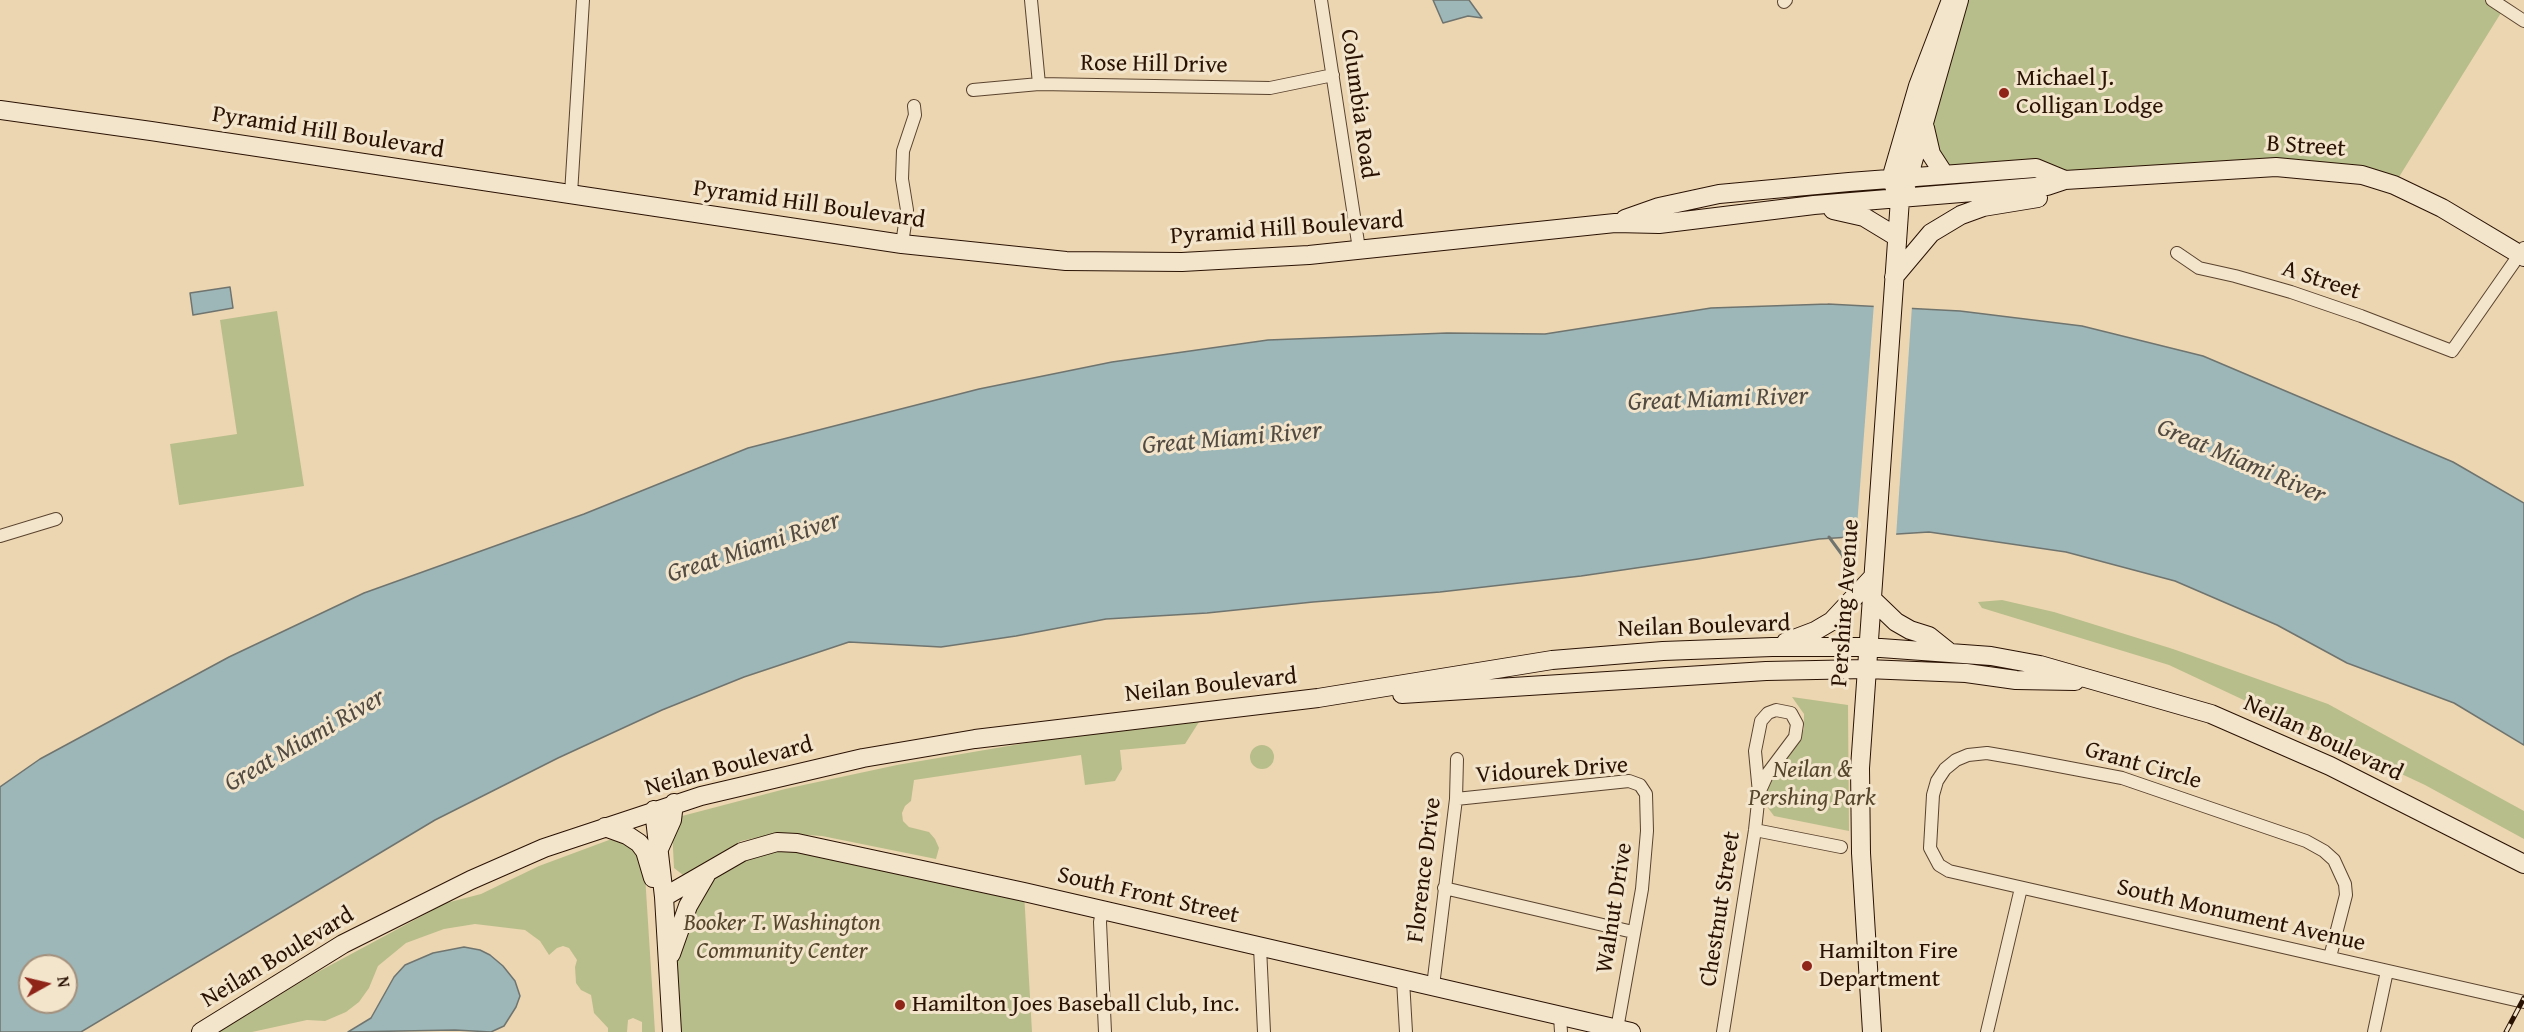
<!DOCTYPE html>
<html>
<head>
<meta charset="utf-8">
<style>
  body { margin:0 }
  #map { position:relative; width:2524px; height:1032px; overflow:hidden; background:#ecd6b1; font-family:"Gentium Book Plus",serif }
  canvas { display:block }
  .north { position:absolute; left:18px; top:954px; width:60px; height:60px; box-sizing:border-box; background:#f3e4cc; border:2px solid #a3907c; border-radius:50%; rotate:82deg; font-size:16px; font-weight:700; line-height:24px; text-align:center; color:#2a1203 }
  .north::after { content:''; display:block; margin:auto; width:21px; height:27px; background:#8f2418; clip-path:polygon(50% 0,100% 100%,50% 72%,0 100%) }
</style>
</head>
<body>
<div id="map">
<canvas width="2524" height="1032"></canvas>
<div class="north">N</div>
</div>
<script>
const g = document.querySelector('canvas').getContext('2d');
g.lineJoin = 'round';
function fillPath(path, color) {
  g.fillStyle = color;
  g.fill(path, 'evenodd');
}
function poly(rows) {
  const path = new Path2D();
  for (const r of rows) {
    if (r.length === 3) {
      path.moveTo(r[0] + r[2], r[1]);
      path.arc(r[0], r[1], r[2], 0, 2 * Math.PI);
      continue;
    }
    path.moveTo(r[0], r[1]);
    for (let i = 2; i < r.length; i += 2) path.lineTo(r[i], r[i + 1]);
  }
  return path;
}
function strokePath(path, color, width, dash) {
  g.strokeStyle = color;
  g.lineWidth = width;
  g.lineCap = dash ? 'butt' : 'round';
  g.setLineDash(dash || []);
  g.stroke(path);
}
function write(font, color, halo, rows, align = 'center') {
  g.font = font + ' "Gentium Book Plus",serif';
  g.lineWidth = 6;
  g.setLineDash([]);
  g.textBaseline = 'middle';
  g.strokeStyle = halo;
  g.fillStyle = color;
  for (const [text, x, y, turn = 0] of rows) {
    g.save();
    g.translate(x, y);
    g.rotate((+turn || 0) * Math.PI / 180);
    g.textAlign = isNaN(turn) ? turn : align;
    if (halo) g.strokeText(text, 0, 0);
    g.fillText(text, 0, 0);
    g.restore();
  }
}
fillPath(poly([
  [1959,0,2492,0,2504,8,2394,185,2362,175,2050,172,1944,174,1927,141],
  [277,311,304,486,179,505,170,444,237,434,220,320],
  [2002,600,2054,612,2173,649,2328,704,2524,811,2524,839,2425,785,2169,665,1982,608,1978,602],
  [1792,697,1848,705,1849,831,1774,816,1768,808,1766,797,1770,778,1804,729,1804,714],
  [1199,722,1185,744,1120,750,1122,769,1115,781,1085,785,1081,755,914,780,911,801,905,806,902,813,903,821,909,827,929,832,935,839,939,848,936,859,822,836,779,833,741,841,689,875,683,875,674,868,672,829,682,816,785,789,897,765,1055,738],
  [1262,757,12],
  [621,838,644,859,655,1032,642,1032,642,1022,633,1018,628,1020,627,1032,608,1032,608,1028,594,1013,591,995,581,990,576,983,575,967,577,960,569,948,563,946,557,948,549,955,540,941,525,930,475,924,444,929,406,943,378,966,369,988,359,1002,346,1012,325,1021,307,1020,252,1032,219,1032,314,974,446,903,481,894,539,866,609,840],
  [777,842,1024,892,1032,1032,672,1032,677,935,706,875]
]), '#b8be8b');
const water = poly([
  [1433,0,1469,0,1482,18,1468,16,1443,23,1433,0],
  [230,287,233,308,193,315,190,293,230,287],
  [1828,304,1960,311,2082,326,2203,356,2453,462,2524,503,2524,745,2454,703,2347,663,2277,625,2175,581,2066,552,1929,532,1819,539,1698,559,1581,576,1440,592,1313,602,1207,613,1106,619,1016,636,941,647,849,642,744,677,662,710,558,758,435,820,81,1032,0,1032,0,787,40,759,229,657,364,593,584,514,748,448,979,389,1112,362,1268,340,1447,333,1545,334,1711,308,1828,304],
  [30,966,66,966,66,1002,30,1002,30,966],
  [464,947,480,950,490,955,503,966,515,981,520,996,516,1007,504,1026,491,1032,455,1030,348,1032,371,1018,394,977,405,965,433,953,464,947]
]);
fillPath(water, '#9db6b7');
strokePath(water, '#6f746f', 1.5);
fillPath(poly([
  [1874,303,1912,306,1896,537,1856,539]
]), '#ecd6b1');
strokePath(poly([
  [1829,537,1843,556,1844,579]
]), '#6f746f', 3);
const street = poly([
  [1031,0,1039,84],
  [1321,0,1359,249],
  [2492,0,2524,21],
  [1784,2,1786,0],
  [973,90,1039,84,1270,88,1333,75],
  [571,194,583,0],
  [902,244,907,210,902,179,903,151,915,115,914,106],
  [2177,253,2199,268,2235,276,2291,292,2361,316,2452,351,2524,248],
  [0,536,56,519],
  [1456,799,1629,781,1640,785,1646,794,1647,831,1642,889,1617,1029],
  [1755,830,1841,847],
  [1444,888,1633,932],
  [1102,911,1100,922,1105,1032],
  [1260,947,1264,1032],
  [2330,957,2346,895,2345,884,2334,860,2324,851,2306,841,2122,778,2022,759,1987,753,1968,755,1956,760,1945,769,1937,781,1933,795,1930,848,1939,865,1949,871,2524,1002],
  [1403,980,1406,1032],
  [1433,986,1456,799,1457,759],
  [1560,1016,1561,1032],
  [1723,1032,1755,830,1759,793,1755,751,1761,721,1768,713,1776,710,1791,713,1797,724,1795,737,1768,773,1759,793],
  [1987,1032,2021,888],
  [2374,1032,2387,971]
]);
const secondary = poly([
  [0,110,151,131,902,244,1066,261,1182,262,1309,255,1615,223,1659,224,1814,205,2047,186,2065,180,2276,167,2362,175,2394,185,2442,208,2524,257],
  [1925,128,1931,154,1944,174],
  [1891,179,1918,86,1951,0],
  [1906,186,1959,0],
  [1833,210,1864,217,1897,237],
  [1625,219,1659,207,1719,194,1849,182,2036,168,2065,180],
  [1894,277,1931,233,1961,215,1983,207,2038,198],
  [1871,598,1896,622,1910,630,1929,636,1949,652],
  [1786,642,1815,631,1832,621,1872,578],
  [1402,694,1766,671,1866,669,1966,673,2016,680,2075,681],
  [654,810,664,897,672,1032],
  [605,827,627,835,639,843,645,851,653,878],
  [659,849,672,820,674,803],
  [664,897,742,852,777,842,797,843,1024,892,1631,1032],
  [671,954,688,906,706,875],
  [201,1032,343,944,471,880,544,848,701,796,863,758,975,739,1318,698,1552,660,1663,651,1772,647,1867,647,1991,656,2040,665,2211,714,2330,766,2524,864],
  [1872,1032,1861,853,1860,768,1900,199,1891,179]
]);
strokePath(street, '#5a432e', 14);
strokePath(secondary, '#2a1203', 20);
strokePath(street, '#f3e4cc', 12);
strokePath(secondary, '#f3e4cc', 18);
const rail = poly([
  [2506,1032,2524,998]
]);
strokePath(rail, '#2a1203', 5);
strokePath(rail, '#f3e4cc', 3, [9]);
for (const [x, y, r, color] of [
  [2004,93,6,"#8f2418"],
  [1807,966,6,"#8f2418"],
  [900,1005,6,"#8f2418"]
]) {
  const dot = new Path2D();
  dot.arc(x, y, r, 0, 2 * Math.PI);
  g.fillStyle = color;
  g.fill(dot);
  strokePath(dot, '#f3e4cc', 2);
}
write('24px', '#2a1203', '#f3e4cc', [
  ["Rose Hill Drive",1154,65,1],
  ["Columbia Road",1358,104,82],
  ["Pyramid Hill Boulevard",328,133,9],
  ["B Street",2306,147,4],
  ["Pyramid Hill Boulevard",809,205,8],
  ["Pyramid Hill Boulevard",1287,229,-4],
  ["A Street",2321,281,18],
  ["Pershing Avenue",1846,603,-86],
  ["Neilan Boulevard",1704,627,-2],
  ["Neilan Boulevard",1211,686,-6],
  ["Neilan Boulevard",2323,739,25],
  ["Grant Circle",2143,766,16],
  ["Neilan Boulevard",729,767,-15],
  ["Vidourek Drive",1552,771,-4],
  ["Florence Drive",1425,870,-83],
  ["South Front Street",1148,896,13],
  ["Walnut Drive",1615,908,-81],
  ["Chestnut Street",1721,909,-81],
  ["South Monument Avenue",2241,916,13],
  ["Neilan Boulevard",278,958,-31]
]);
write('24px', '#2a1203', '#f3e4cc', [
  ["Michael J.",2016,79],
  ["Colligan Lodge",2016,107],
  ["Hamilton Fire",1819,952],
  ["Department",1819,980],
  ["Hamilton Joes Baseball Club, Inc.",912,1005]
], 'left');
write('italic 24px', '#55462c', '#f3e4cc', [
  ["Neilan &",1812,771],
  ["Pershing Park",1812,799],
  ["Booker T. Washington",782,924],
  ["Community Center",782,952]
]);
write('italic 26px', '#524b42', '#f3e4cc', [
  ["Great Miami River",1718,400,-2],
  ["Great Miami River",1232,439,-5],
  ["Great Miami River",2241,462,23],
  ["Great Miami River",754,548,-18],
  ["Great Miami River",305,741,-30]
]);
</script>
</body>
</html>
